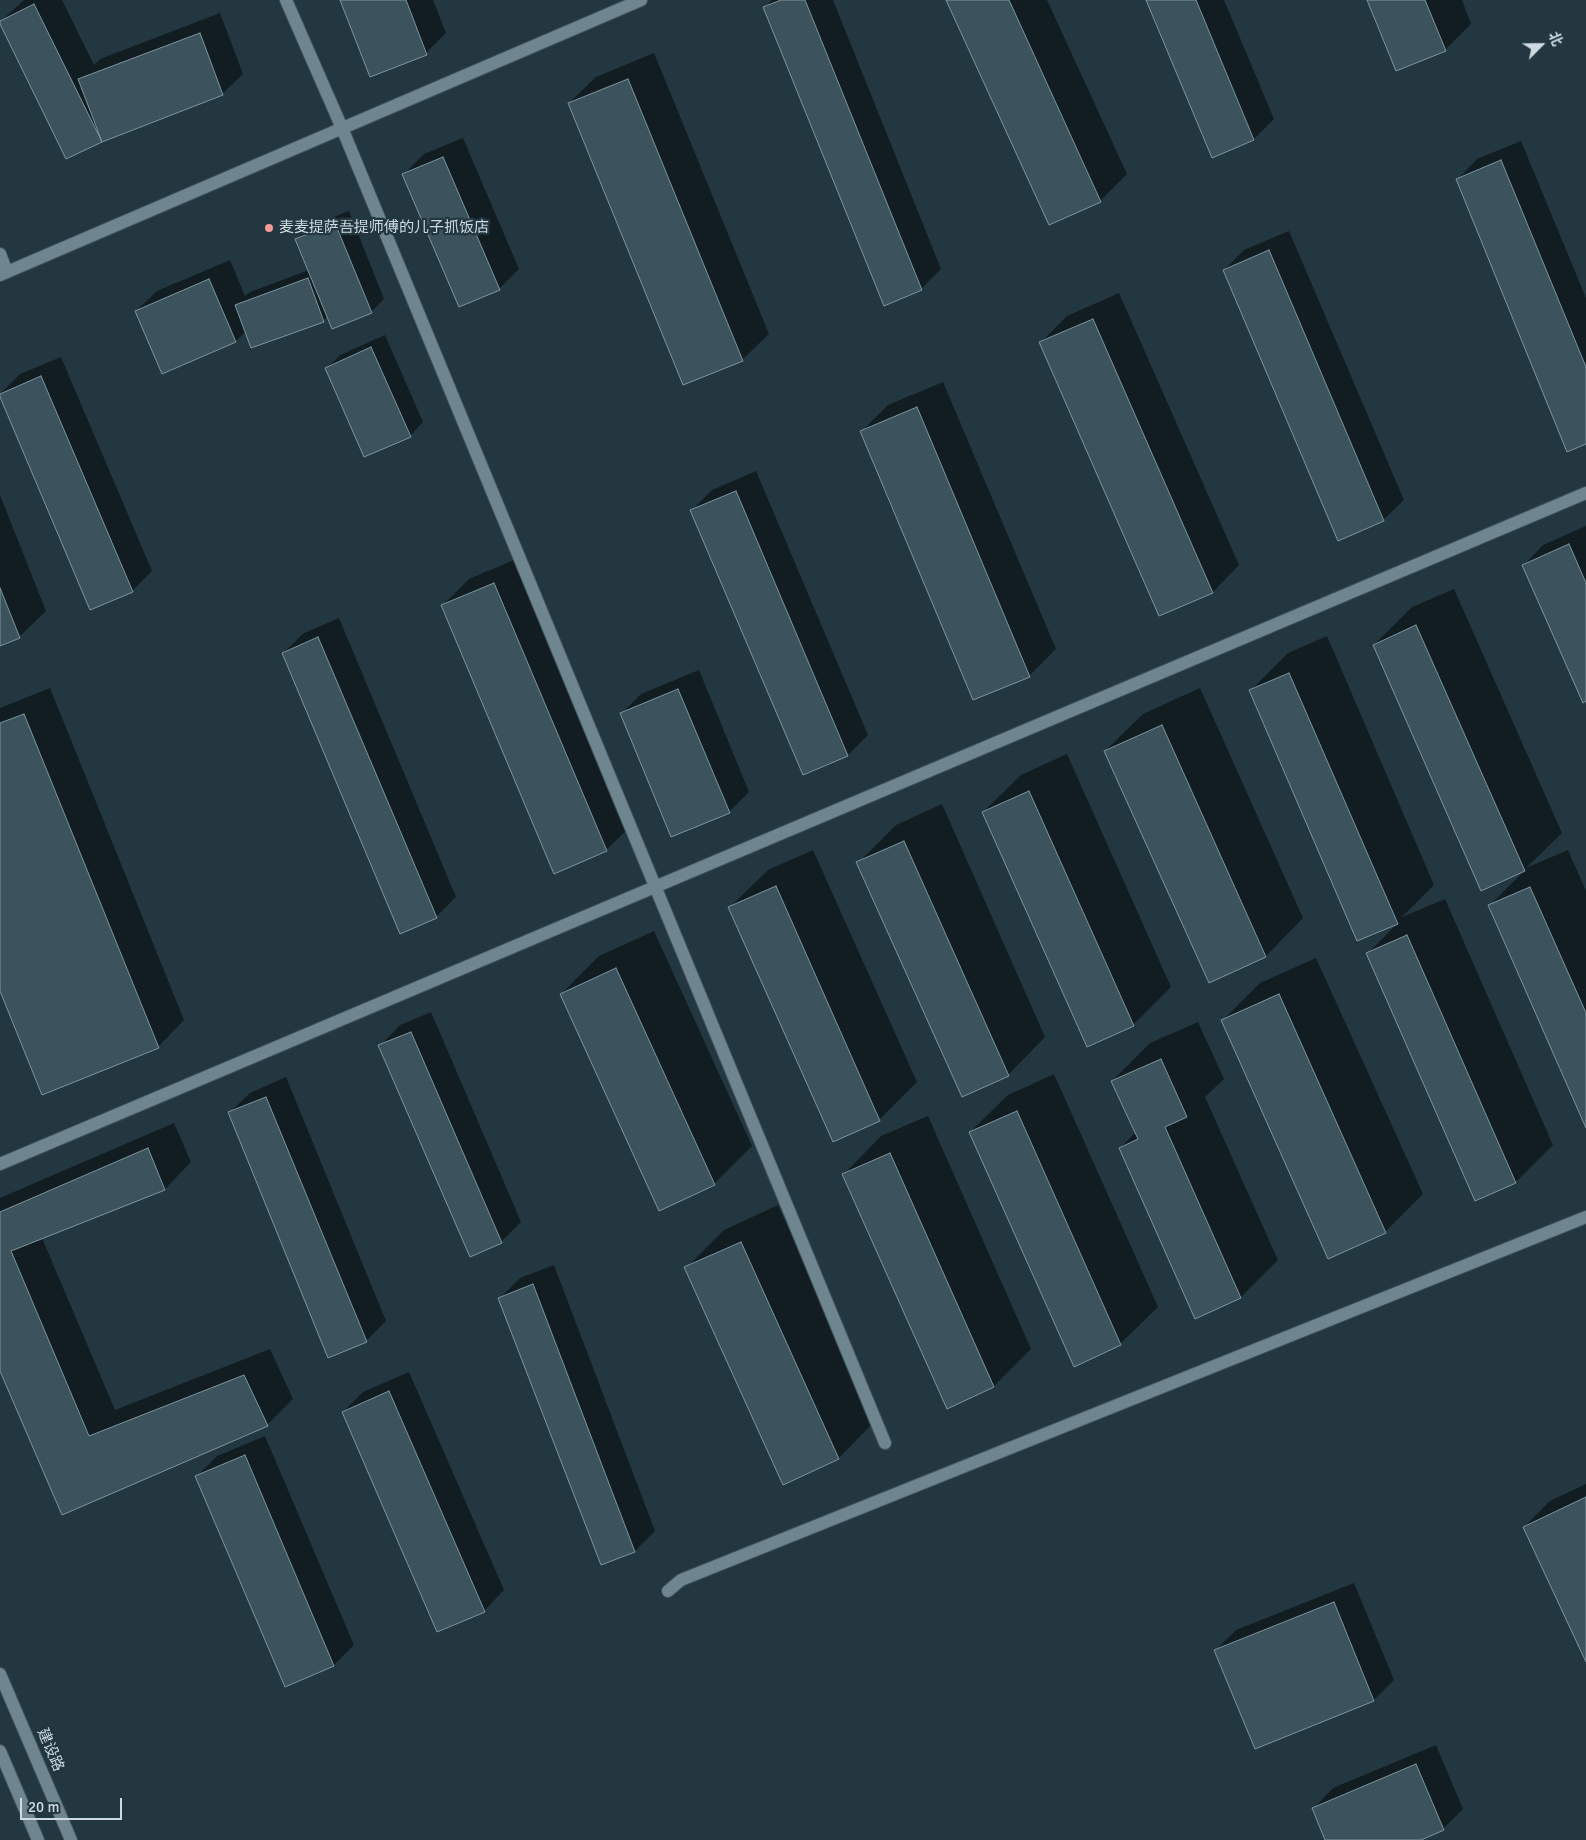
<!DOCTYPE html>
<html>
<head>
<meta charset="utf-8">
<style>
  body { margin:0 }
  #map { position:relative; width:1586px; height:1840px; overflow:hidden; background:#223740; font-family:Signika,"Noto Sans SC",sans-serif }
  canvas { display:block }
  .north { position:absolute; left:1516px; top:20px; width:50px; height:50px; -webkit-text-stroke:4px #223740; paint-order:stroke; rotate:67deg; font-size:14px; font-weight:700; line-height:20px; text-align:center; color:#cedae0 }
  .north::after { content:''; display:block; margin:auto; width:18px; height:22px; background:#cedae0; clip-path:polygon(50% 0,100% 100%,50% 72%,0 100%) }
  .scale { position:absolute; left:20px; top:1798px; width:102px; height:22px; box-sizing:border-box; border:2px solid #cedae0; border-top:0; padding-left:6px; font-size:15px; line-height:18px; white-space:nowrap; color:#cedae0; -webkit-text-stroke:4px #223740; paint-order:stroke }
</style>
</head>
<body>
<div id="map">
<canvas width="1586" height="1840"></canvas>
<div class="north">北</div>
<div class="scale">20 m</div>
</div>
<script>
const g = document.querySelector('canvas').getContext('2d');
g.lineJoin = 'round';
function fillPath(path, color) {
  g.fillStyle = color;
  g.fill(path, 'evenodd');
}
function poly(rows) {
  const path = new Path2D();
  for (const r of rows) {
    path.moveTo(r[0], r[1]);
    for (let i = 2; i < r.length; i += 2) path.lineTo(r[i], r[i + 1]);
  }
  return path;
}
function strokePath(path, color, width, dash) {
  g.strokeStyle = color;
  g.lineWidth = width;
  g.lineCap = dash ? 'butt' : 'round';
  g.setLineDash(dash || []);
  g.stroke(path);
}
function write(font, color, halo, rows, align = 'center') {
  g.font = font + ' Signika,"Noto Sans SC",sans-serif';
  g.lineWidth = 4.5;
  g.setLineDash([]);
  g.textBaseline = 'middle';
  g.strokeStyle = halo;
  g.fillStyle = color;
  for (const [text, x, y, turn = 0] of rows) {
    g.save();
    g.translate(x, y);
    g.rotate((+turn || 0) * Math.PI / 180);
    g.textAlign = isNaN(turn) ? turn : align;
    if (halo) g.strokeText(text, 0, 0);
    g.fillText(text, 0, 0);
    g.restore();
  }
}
fillPath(poly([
  [24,0,62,0,94,65,100,59,220,13,243,74,222,94,102,141,67,158,0,22],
  [342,0,433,0,446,33,426,53],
  [772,0,833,0,941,269,921,289,764,8],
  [948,0,1047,0,1127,174,1100,201],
  [1147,0,1224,0,1274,119,1254,139,1213,156],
  [1369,0,1462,0,1471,24,1445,50],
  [654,53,769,334,742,360,569,103,596,77],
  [463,138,519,269,499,289,404,174,424,154],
  [1521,141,1586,298,1586,443,1457,180,1477,159],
  [349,211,384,299,371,312,328,316,323,321,246,331,236,341,162,372,136,311,157,291,230,260,245,296,250,292,309,270,297,239,310,226],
  [1289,231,1404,500,1383,520,1224,270,1244,250],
  [1119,293,1239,565,1213,592,1160,614,1041,342,1067,316],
  [385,335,423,422,410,436,327,368,340,355],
  [61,357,152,571,132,591,0,394,20,374],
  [943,382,1056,649,1029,676,862,431,888,405],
  [756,471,868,735,848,755,692,510,712,490],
  [0,495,46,611,19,637,0,645],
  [1586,526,1586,700,1523,566,1543,545],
  [521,557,633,824,606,850,442,606,469,579],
  [1454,589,1562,833,1526,868,1568,850,1586,891,1586,1125,1489,906,1525,870,1482,889,1374,645,1412,607],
  [339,618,456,897,436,917,283,653,304,633],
  [1327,636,1434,885,1402,917,1445,899,1553,1145,1516,1182,1367,954,1399,922,1358,940,1251,690,1288,653],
  [699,670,749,792,729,812,621,714,641,694],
  [50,688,184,1020,158,1047,0,987,0,708],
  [1200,688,1303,918,1266,956,1210,981,1105,751,1143,714],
  [1067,754,1171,987,1133,1025,983,812,1021,775],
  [942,804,1045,1037,1008,1075,858,863,896,825],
  [813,850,917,1082,879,1120,730,907,768,870],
  [654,931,752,1146,714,1184,659,1209,561,994,599,956],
  [1316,958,1423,1194,1385,1232,1222,1021,1260,983],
  [431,1012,521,1222,501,1242,380,1046,400,1025],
  [1198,1022,1224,1079,1205,1097,1278,1260,1241,1297,1196,1317,1120,1148,1136,1132,1112,1081,1150,1043],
  [1054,1074,1158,1307,1120,1344,970,1132,1008,1095],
  [286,1077,386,1321,366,1341,229,1113,250,1093],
  [928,1116,1031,1349,994,1386,844,1174,881,1136],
  [174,1123,191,1162,165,1189,42,1238,115,1410,270,1349,293,1399,267,1425,63,1513,0,1367,0,1198],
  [778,1205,876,1420,839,1458,783,1483,686,1268,724,1230],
  [554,1265,655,1531,635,1551,601,1564,500,1298,520,1278],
  [409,1372,504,1590,484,1611,343,1412,363,1392],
  [265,1436,354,1645,334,1665,286,1686,197,1476,217,1456],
  [1586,1484,1586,1659,1524,1527,1550,1501],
  [1354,1583,1394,1680,1374,1700,1255,1748,1216,1650,1236,1630],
  [1436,1745,1463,1809,1443,1829,1418,1840,1326,1840,1313,1809,1333,1788]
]), '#0007');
const building = poly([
  [340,0,406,0,427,55,370,77,340,0],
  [781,0,805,0,922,290,884,306,763,7,781,0],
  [946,0,1009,0,1101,202,1049,225,946,0],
  [1146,0,1196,0,1254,140,1212,158,1146,0],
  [1367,0,1425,0,1446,51,1396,71,1367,0],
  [34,4,102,142,66,159,0,24,0,21,34,4],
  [200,33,223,95,102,142,78,79,200,33],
  [628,79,743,361,683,385,568,103,628,79],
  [443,157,500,290,459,307,402,174,443,157],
  [1501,160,1586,367,1586,444,1567,452,1456,179,1501,160],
  [335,223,372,313,332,329,295,239,335,223],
  [1269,250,1384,521,1338,541,1223,270,1269,250],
  [308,278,324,322,251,348,235,305,308,278],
  [209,279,236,342,162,374,135,311,209,279],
  [1093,319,1213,593,1159,616,1039,342,1093,319],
  [371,347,411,437,364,457,325,368,371,347],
  [41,376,133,592,90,610,0,397,0,394,41,376],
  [917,407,1030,677,973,700,860,431,917,407],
  [736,491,848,756,803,775,690,510,736,491],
  [1569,544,1586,583,1586,701,1583,703,1522,565,1569,544],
  [494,583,607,851,554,874,441,605,494,583],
  [0,588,20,638,0,646,0,588],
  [1416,625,1525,871,1481,891,1373,645,1416,625],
  [318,637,437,918,400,934,282,653,318,637],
  [1289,673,1398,924,1357,941,1249,690,1289,673],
  [678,689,730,813,671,837,620,713,678,689],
  [24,714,159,1048,42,1095,0,991,0,723,24,714],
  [1162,725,1266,957,1209,983,1104,751,1162,725],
  [1029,791,1134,1026,1087,1047,982,812,1029,791],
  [904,841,1009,1076,962,1097,856,862,904,841],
  [776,886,880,1121,833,1142,728,907,776,886],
  [1530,887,1586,1013,1586,1128,1488,905,1530,887],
  [1407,935,1516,1183,1475,1201,1366,953,1407,935],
  [616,968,715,1185,659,1211,560,994,616,968],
  [1279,994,1386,1233,1328,1259,1221,1020,1279,994],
  [411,1032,502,1243,470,1257,378,1045,411,1032],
  [1161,1059,1187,1117,1165,1127,1241,1298,1195,1319,1119,1148,1138,1139,1111,1081,1161,1059],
  [266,1097,367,1342,328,1358,228,1112,266,1097],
  [1017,1111,1121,1345,1074,1367,969,1132,1017,1111],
  [148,1148,165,1190,11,1251,89,1436,244,1375,268,1426,62,1515,0,1371,0,1212,148,1148],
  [890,1153,994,1387,947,1409,842,1174,890,1153],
  [741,1242,839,1459,783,1485,684,1267,741,1242],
  [533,1284,635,1552,601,1565,498,1298,533,1284],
  [389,1391,485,1612,437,1632,342,1412,389,1391],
  [245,1455,334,1666,285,1687,195,1476,245,1455],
  [1586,1497,1586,1662,1523,1527,1586,1497],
  [1334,1602,1374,1701,1255,1749,1214,1650,1334,1602],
  [1416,1764,1444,1830,1421,1840,1325,1840,1312,1808,1416,1764]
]);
fillPath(building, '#3c525c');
strokePath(building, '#7e96a0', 1);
const minor = poly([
  [286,0,342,128,885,1443],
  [0,254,7,272],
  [0,275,641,0],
  [0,1164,1586,493],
  [668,1591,681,1580,1586,1217],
  [0,1674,71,1840],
  [0,1751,38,1840]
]);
strokePath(minor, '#41535b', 14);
strokePath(minor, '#6f8691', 12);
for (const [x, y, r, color] of [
  [269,228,5,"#f59c96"]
]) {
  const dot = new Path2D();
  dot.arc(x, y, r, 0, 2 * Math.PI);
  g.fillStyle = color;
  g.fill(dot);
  strokePath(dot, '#223740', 2);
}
write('15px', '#cedae0', '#223740', [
  ["麦麦提萨吾提师傅的儿子抓饭店",279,228]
], 'left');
write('15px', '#cedae0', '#223740', [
  ["建设路",50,1750,67]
]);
</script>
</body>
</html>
